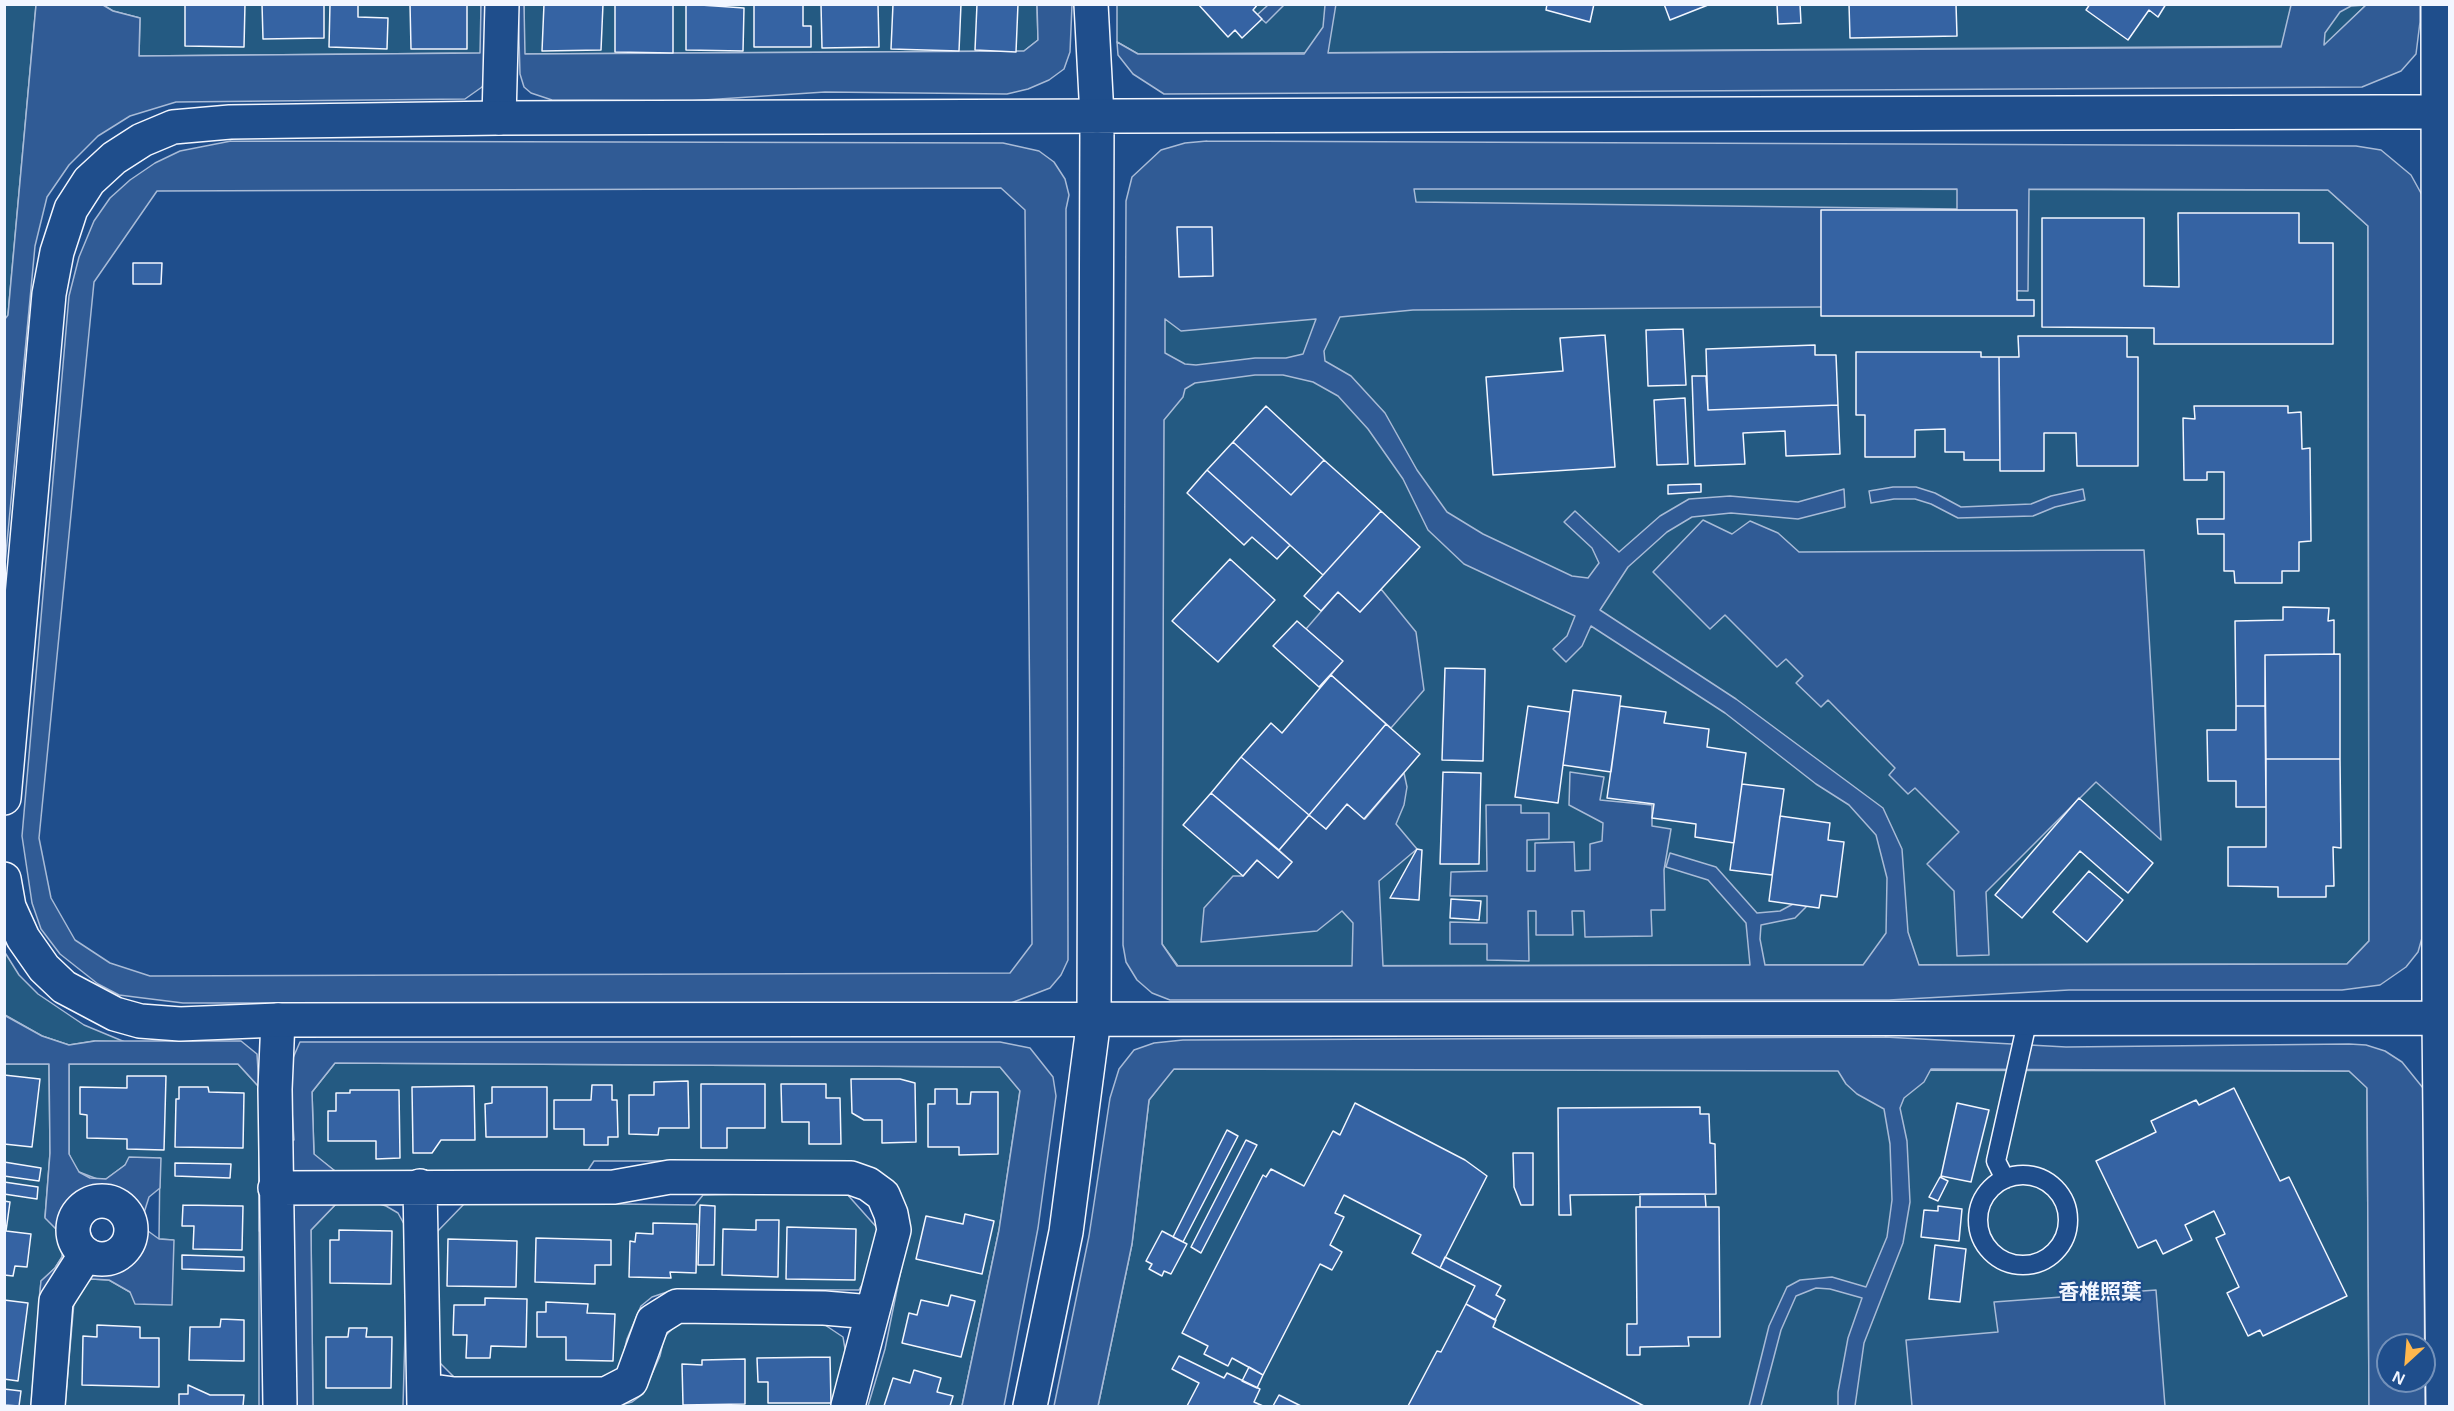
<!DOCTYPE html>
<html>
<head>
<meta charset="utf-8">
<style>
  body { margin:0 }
  #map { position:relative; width:2454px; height:1411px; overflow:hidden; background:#1f4e8c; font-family:Helvetica,sans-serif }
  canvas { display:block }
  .frame { position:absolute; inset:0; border:6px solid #f2f6ff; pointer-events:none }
  .north { position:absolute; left:2376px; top:1333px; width:60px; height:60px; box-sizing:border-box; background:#1f4e8c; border:2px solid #7391ba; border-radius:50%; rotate:206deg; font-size:16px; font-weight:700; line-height:24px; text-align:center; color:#f2f6ff }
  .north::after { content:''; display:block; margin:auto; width:21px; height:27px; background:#ffb74d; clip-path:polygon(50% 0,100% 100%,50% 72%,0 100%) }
</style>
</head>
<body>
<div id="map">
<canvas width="2454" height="1411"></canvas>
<div class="frame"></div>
<div class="north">N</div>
</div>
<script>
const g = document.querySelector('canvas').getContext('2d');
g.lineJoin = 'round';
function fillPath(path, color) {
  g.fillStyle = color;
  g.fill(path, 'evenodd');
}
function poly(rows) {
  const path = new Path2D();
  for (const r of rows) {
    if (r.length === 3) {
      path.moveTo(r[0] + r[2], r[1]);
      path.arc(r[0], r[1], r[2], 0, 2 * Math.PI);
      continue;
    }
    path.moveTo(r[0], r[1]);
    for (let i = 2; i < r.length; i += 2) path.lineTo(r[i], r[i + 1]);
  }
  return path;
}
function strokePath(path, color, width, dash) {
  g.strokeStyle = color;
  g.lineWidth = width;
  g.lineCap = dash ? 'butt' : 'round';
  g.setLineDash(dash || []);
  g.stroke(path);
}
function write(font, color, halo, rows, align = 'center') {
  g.font = font + ' Helvetica,"Noto Sans JP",sans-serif';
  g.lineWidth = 4.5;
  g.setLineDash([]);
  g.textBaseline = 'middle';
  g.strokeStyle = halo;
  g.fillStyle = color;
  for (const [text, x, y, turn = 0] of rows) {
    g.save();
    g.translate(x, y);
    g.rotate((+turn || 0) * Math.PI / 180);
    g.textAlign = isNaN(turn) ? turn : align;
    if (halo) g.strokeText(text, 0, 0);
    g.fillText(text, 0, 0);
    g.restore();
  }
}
const green = poly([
  [5,5,36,5,10,292,8,316,5,319,5,5],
  [103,5,481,5,481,53,139,56,140,18,113,11,103,5],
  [524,5,1037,5,1038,40,1024,51,524,54,524,5],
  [1117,5,2366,5,2324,46,1138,54,1117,42,1117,5],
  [1206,188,2328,190,2368,226,2369,941,2347,964,1178,966,1162,944,1164,226,1206,188],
  [4,951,19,975,38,994,84,1025,125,1042,94,1041,69,1045,42,1036,5,1015,4,951],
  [335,1063,1000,1067,1020,1090,999,1230,962,1406,868,1406,885,1349,909,1230,902,1198,673,1161,594,1161,588,1170,335,1171,314,1155,312,1092,335,1063],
  [5,1064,49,1064,50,1153,45,1217,58,1231,64,1244,62,1257,55,1268,41,1281,31,1406,5,1406,5,1064],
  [69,1064,238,1064,259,1087,259,1406,65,1406,74,1302,83,1285,91,1279,109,1280,130,1292,173,1240,159,1239,160,1158,125,1165,106,1179,100,1180,79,1172,73,1164,69,1154,69,1064],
  [1173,1069,2349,1071,2367,1087,2369,1406,1098,1406,1132,1244,1149,1100,1173,1069],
  [827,1192,846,1193,879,1230,869,1273,859,1290,676,1289,652,1297,641,1306,627,1339,620,1368,606,1378,455,1378,437,1360,434,1235,466,1202,695,1205,703,1195,827,1192],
  [373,1202,386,1206,398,1213,404,1224,406,1299,403,1406,313,1406,311,1230,336,1204,373,1202],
  [679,1322,822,1323,843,1337,847,1361,837,1406,617,1406,632,1402,643,1394,660,1356,664,1337,679,1322]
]);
fillPath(green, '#245a82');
strokePath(green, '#a8bbd7', 1.5);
const parking = poly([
  [1037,4,1072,5,1070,52,1064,69,1049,80,1028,89,1007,94,825,92,689,101,552,100,531,93,524,87,520,74,518,5,524,5,525,54,1024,51,1038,40,1037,4],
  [1336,4,1328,53,2281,47,2291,5,2420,5,2420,22,2416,54,2401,71,2362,87,1164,94,1133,74,1118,55,1117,42,1138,54,1304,54,1323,27,1325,5,1336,4],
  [2365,5,2365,6,2324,45,2325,33,2340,12,2351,6,2365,5],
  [36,5,103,5,113,11,140,18,139,56,480,53,481,5,487,5,488,75,482,87,465,99,176,102,130,116,98,136,69,165,47,197,35,246,5,564,5,319,8,315,10,292,36,5],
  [1268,5,1284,5,1266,23,1257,15,1268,5],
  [231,141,1003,143,1039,151,1054,162,1065,179,1069,195,1066,209,1068,945,1068,960,1061,975,1050,988,1011,1003,183,1003,119,995,98,984,60,954,41,929,32,903,22,836,69,296,79,257,94,221,110,198,130,180,155,163,180,151,231,141],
  [1001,188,1025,210,1032,944,1010,973,150,976,110,963,75,940,51,898,39,838,94,282,157,191,1001,188],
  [1207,141,2356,146,2381,150,2411,175,2422,195,2422,938,2418,952,2406,967,2380,985,2342,990,2069,990,1889,1000,1170,1000,1152,993,1137,980,1126,962,1123,945,1126,201,1132,177,1161,150,1185,143,1207,141],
  [1414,189,1957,189,1957,209,1416,202,1414,189],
  [2029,189,2328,190,2368,226,2369,941,2347,964,1919,965,1908,932,1902,849,1883,808,1736,699,1600,610,1628,567,1667,532,1692,517,1731,513,1798,519,1845,507,1844,489,1798,502,1730,496,1689,499,1660,516,1619,552,1575,511,1564,522,1592,548,1599,563,1588,578,1572,576,1483,534,1447,512,1417,470,1385,413,1351,376,1325,361,1324,351,1340,317,1413,310,1956,306,1956,290,2028,291,2029,189],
  [1165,319,1181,331,1316,319,1303,354,1286,358,1255,358,1196,365,1185,364,1165,353,1165,319],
  [1255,375,1283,375,1313,382,1338,396,1368,429,1403,479,1428,530,1464,564,1575,616,1567,636,1553,649,1566,662,1582,646,1591,626,1725,713,1816,784,1849,805,1876,835,1887,878,1886,933,1863,965,1765,965,1760,939,1761,925,1795,918,1807,906,1795,903,1780,911,1757,913,1716,867,1670,853,1666,867,1708,880,1746,923,1750,965,1383,966,1379,881,1417,849,1396,824,1404,805,1407,787,1404,773,1365,819,1347,804,1326,829,1309,815,1279,850,1292,862,1278,878,1257,860,1243,876,1233,876,1204,908,1201,942,1317,931,1342,911,1353,923,1352,966,1177,966,1162,944,1164,420,1183,397,1185,389,1195,383,1255,375],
  [1893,487,1916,487,1935,493,1961,507,2031,504,2051,496,2083,489,2085,500,2055,507,2033,516,1958,518,1931,504,1915,499,1894,499,1871,503,1869,491,1893,487],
  [1703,520,1732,534,1750,521,1778,533,1799,552,2144,550,2161,840,2096,782,1986,892,1989,955,1957,956,1954,891,1927,864,1959,832,1915,788,1908,794,1889,775,1895,768,1828,700,1821,707,1796,683,1803,676,1786,659,1777,667,1725,615,1710,629,1653,572,1703,520],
  [1381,589,1416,632,1424,690,1391,728,1331,675,1342,661,1306,629,1338,592,1360,612,1381,589],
  [1570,772,1604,777,1600,800,1652,805,1652,826,1671,829,1664,870,1665,910,1651,910,1652,936,1585,937,1584,911,1572,911,1573,935,1536,935,1536,911,1528,911,1529,961,1487,960,1487,944,1450,944,1450,922,1487,923,1487,896,1450,896,1451,872,1487,871,1486,805,1521,805,1521,813,1549,813,1549,839,1527,840,1527,871,1535,871,1535,843,1574,842,1575,871,1590,870,1590,844,1602,841,1603,823,1569,805,1570,772],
  [4,1015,42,1036,69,1045,95,1041,241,1041,257,1054,259,1087,238,1064,69,1064,69,1154,79,1172,90,1178,106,1179,125,1165,129,1157,161,1158,160,1188,149,1197,143,1216,148,1231,159,1239,174,1240,172,1305,135,1304,130,1292,109,1280,91,1279,83,1285,74,1302,39,1300,41,1281,55,1268,62,1257,64,1244,58,1231,45,1218,50,1153,49,1064,5,1064,4,1015],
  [105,1217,112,1221,115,1228,114,1236,108,1241,100,1242,93,1239,90,1231,91,1224,97,1218,105,1217],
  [1885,1037,2066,1047,2349,1044,2366,1045,2385,1051,2402,1062,2423,1088,2425,1406,2369,1406,2367,1088,2349,1071,1931,1069,1924,1082,1904,1098,1900,1108,1907,1141,1910,1202,1903,1243,1864,1343,1855,1406,1838,1406,1838,1392,1848,1338,1862,1298,1830,1289,1816,1288,1796,1296,1781,1330,1761,1406,1749,1406,1769,1326,1787,1287,1800,1280,1832,1277,1866,1287,1887,1237,1892,1200,1890,1144,1884,1109,1857,1094,1846,1084,1838,1071,1174,1069,1149,1100,1132,1244,1098,1406,1054,1406,1089,1236,1110,1098,1119,1069,1134,1050,1154,1043,1183,1040,1885,1037],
  [2388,1345,2424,1345,2424,1381,2388,1381,2388,1345],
  [300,1042,1000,1042,1030,1048,1053,1077,1056,1096,1038,1228,1004,1406,962,1406,999,1230,1020,1091,1000,1067,335,1063,312,1092,314,1154,335,1171,336,1204,311,1230,313,1406,294,1406,295,1311,292,1230,259,1231,259,1140,294,1140,289,1067,300,1042],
  [2156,1290,2165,1406,1912,1406,1906,1340,1998,1332,1994,1302,2156,1290]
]);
fillPath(parking, '#305b95');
strokePath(parking, '#a8bbd7', 1.5);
const building = poly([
  [185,4,245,4,244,47,185,46,185,4],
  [262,4,324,4,324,38,263,39,262,4],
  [330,4,358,4,358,17,388,18,387,49,329,47,330,4],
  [410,4,467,4,467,49,411,49,410,4],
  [544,4,603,4,601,50,542,51,544,4],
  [615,4,673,4,673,53,615,52,615,4],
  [686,4,744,8,743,51,686,50,686,4],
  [754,4,803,4,803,26,811,26,811,47,754,47,754,4],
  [821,4,878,4,879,47,822,48,821,4],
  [893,4,961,4,959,51,891,49,893,4],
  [977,4,1018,4,1016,52,975,50,977,4],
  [1198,4,1258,4,1253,10,1262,19,1242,38,1235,30,1228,37,1198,4],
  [1547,4,1594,4,1590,22,1546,10,1547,4],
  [1664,4,1708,4,1708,5,1670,20,1664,4],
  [1777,4,1800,4,1801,23,1778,24,1777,4],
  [1849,4,1956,4,1957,36,1850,38,1849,4],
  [2090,4,2166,4,2158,17,2149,10,2128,40,2086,10,2090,4],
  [1821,210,2017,210,2017,300,2034,300,2034,316,1821,316,1821,210],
  [2178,213,2299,213,2299,243,2333,243,2333,344,2154,344,2154,328,2042,327,2042,218,2144,218,2144,286,2179,287,2178,213],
  [1177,227,1212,227,1213,276,1179,277,1177,227],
  [133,263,162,263,161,284,133,284,133,263],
  [1683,329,1686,385,1648,386,1646,330,1683,329],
  [1605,335,1615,467,1493,475,1486,377,1563,371,1560,338,1605,335],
  [2018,336,2127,336,2127,357,2138,357,2138,466,2077,466,2076,433,2044,433,2044,471,2000,471,1999,357,2019,357,2018,336],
  [1815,345,1815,355,1836,355,1838,405,1708,410,1706,349,1815,345],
  [1856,352,1981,352,1981,357,1999,357,2000,460,1964,460,1964,452,1945,452,1945,429,1915,430,1915,457,1865,457,1865,415,1856,415,1856,352],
  [1692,376,1706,376,1708,410,1838,405,1840,454,1786,456,1785,431,1743,433,1745,464,1695,466,1692,376],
  [1685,398,1688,464,1657,465,1654,400,1685,398],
  [1266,406,1324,460,1291,495,1233,442,1266,406],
  [2194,406,2288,406,2288,413,2301,412,2302,449,2310,448,2311,541,2299,542,2299,571,2282,571,2282,583,2235,583,2234,571,2224,571,2224,534,2198,534,2197,519,2224,519,2224,472,2207,472,2207,480,2184,480,2183,418,2195,419,2194,406],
  [1233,442,1291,495,1324,460,1381,511,1323,575,1207,470,1233,442],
  [1207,470,1290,545,1277,559,1252,537,1244,545,1187,493,1207,470],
  [1701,484,1701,492,1668,494,1668,485,1701,484],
  [1381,511,1420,547,1360,612,1338,592,1321,611,1304,596,1381,511],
  [1230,559,1275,600,1218,662,1172,621,1230,559],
  [2283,607,2329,608,2328,621,2334,620,2334,654,2265,655,2265,706,2236,706,2235,621,2283,620,2283,607],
  [1297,621,1343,661,1319,687,1273,646,1297,621],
  [2340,654,2340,759,2266,759,2265,655,2340,654],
  [1445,668,1485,669,1483,761,1442,760,1445,668],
  [1331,675,1386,724,1309,815,1241,757,1271,723,1282,733,1331,675],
  [1573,690,1621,696,1611,772,1563,765,1573,690],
  [1528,706,1570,712,1558,803,1515,797,1528,706],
  [1620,706,1666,712,1664,723,1709,729,1707,747,1746,753,1734,843,1695,837,1696,824,1652,818,1654,804,1607,798,1620,706],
  [2236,706,2265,706,2266,807,2236,807,2236,781,2208,781,2207,730,2236,730,2236,706],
  [1386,724,1420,754,1364,819,1347,804,1326,829,1309,815,1386,724],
  [1241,757,1309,815,1279,850,1211,793,1241,757],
  [2266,759,2340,759,2341,848,2333,847,2334,886,2326,886,2326,897,2278,897,2278,887,2228,886,2228,847,2266,847,2266,759],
  [1443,772,1481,773,1479,864,1440,864,1443,772],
  [1742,784,1784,789,1772,875,1730,870,1742,784],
  [1211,793,1292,862,1278,878,1257,860,1243,876,1183,825,1211,793],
  [2079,798,2153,863,2128,893,2080,851,2022,918,1995,895,2079,798],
  [1780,816,1830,823,1828,840,1844,842,1837,897,1821,895,1819,908,1769,901,1780,816],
  [1417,849,1422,850,1419,900,1390,898,1417,849],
  [2089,871,2123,900,2087,942,2053,912,2089,871],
  [1451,899,1481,901,1479,920,1450,918,1451,899],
  [4,1075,40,1079,32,1147,4,1144,4,1075],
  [127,1076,166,1076,164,1150,127,1149,127,1139,87,1138,87,1115,80,1114,80,1087,127,1088,127,1076],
  [851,1079,900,1079,915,1083,916,1142,882,1143,882,1120,864,1120,852,1113,851,1079],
  [688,1081,689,1128,659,1128,658,1135,629,1134,629,1095,654,1095,654,1082,688,1081],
  [701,1084,765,1084,765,1128,727,1128,727,1148,701,1148,701,1084],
  [781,1084,826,1084,826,1098,840,1098,841,1144,809,1144,809,1122,782,1122,781,1084],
  [592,1085,612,1085,612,1100,617,1100,618,1137,608,1137,608,1145,584,1145,584,1129,554,1129,554,1100,591,1100,592,1085],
  [474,1086,475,1140,441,1140,432,1153,413,1153,412,1087,474,1086],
  [179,1087,208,1087,209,1092,244,1093,243,1148,175,1147,176,1099,179,1099,179,1087],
  [492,1087,547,1087,547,1137,486,1137,485,1104,492,1103,492,1087],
  [2234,1088,2280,1181,2289,1177,2347,1296,2263,1336,2260,1330,2248,1336,2227,1293,2239,1287,2216,1238,2225,1234,2214,1211,2185,1225,2192,1240,2163,1254,2156,1240,2138,1248,2096,1161,2156,1132,2151,1121,2196,1100,2199,1105,2234,1088],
  [935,1089,957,1089,957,1104,970,1104,971,1092,998,1092,998,1154,959,1155,959,1147,928,1147,928,1104,935,1104,935,1089],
  [350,1090,399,1090,400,1158,376,1159,376,1141,328,1141,328,1111,336,1111,336,1093,350,1093,350,1090],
  [1355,1103,1465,1160,1487,1176,1440,1268,1412,1253,1421,1235,1344,1195,1335,1213,1344,1217,1330,1245,1342,1252,1332,1270,1320,1264,1263,1375,1232,1358,1228,1366,1204,1354,1208,1346,1182,1333,1263,1175,1266,1177,1271,1169,1304,1186,1333,1131,1340,1135,1355,1103],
  [1957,1103,1989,1110,1971,1182,1941,1176,1957,1103],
  [1700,1107,1700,1114,1709,1114,1710,1143,1715,1144,1716,1194,1570,1195,1571,1215,1559,1215,1558,1108,1700,1107],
  [1227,1130,1238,1136,1183,1242,1173,1237,1227,1130],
  [1246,1140,1257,1145,1201,1253,1191,1247,1246,1140],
  [1513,1153,1533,1153,1533,1205,1521,1205,1514,1187,1513,1153],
  [4,1162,41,1168,39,1181,4,1176,4,1162],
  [175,1163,231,1164,230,1178,175,1176,175,1163],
  [1940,1177,1948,1181,1938,1201,1929,1197,1940,1177],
  [4,1182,38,1187,37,1199,4,1194,4,1182],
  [1640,1194,1705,1194,1706,1207,1640,1207,1640,1194],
  [4,1201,10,1202,6,1231,31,1234,27,1267,15,1266,13,1276,4,1275,4,1201],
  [183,1205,243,1206,242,1250,193,1249,194,1226,182,1226,183,1205],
  [700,1205,715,1206,714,1265,698,1265,700,1205],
  [1938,1206,1962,1209,1959,1241,1921,1237,1924,1210,1938,1211,1938,1206],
  [1636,1207,1719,1207,1720,1337,1688,1337,1689,1346,1640,1347,1640,1355,1627,1355,1627,1324,1637,1324,1636,1207],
  [965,1214,994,1221,982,1274,916,1259,926,1216,963,1224,965,1214],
  [756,1220,779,1220,778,1277,722,1275,723,1229,756,1230,756,1220],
  [653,1223,697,1224,696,1273,670,1272,671,1278,629,1277,630,1241,635,1242,636,1233,653,1234,653,1223],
  [787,1227,856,1229,855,1280,786,1279,787,1227],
  [339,1230,392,1231,391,1284,330,1283,330,1240,339,1240,339,1230],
  [1162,1231,1187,1244,1171,1274,1164,1271,1162,1276,1149,1269,1152,1264,1146,1261,1162,1231],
  [536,1238,611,1240,611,1265,595,1265,595,1284,535,1282,536,1238],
  [448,1239,517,1241,516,1287,447,1286,448,1239],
  [1935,1245,1966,1249,1960,1302,1929,1299,1935,1245],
  [182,1255,244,1257,244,1271,182,1269,182,1255],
  [1445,1257,1501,1286,1496,1295,1505,1300,1495,1320,1466,1304,1475,1286,1440,1268,1445,1257],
  [951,1295,975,1301,961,1357,902,1343,909,1313,917,1315,921,1300,948,1306,951,1295],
  [485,1298,527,1299,526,1347,491,1346,490,1358,466,1358,467,1335,453,1335,454,1305,485,1305,485,1298],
  [4,1300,28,1303,18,1381,4,1379,4,1300],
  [546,1302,588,1304,587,1313,615,1314,613,1361,566,1360,566,1337,537,1337,537,1312,546,1312,546,1302],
  [1466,1304,1496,1320,1493,1327,1644,1406,1408,1406,1437,1351,1441,1352,1466,1304],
  [221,1319,244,1320,244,1361,189,1360,190,1327,220,1327,221,1319],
  [97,1325,140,1327,140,1338,159,1338,159,1387,82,1385,83,1336,97,1337,97,1325],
  [349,1328,367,1328,366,1337,392,1337,391,1388,326,1388,326,1337,348,1337,349,1328],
  [1179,1356,1224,1378,1227,1373,1260,1389,1254,1402,1263,1406,1187,1406,1199,1383,1172,1369,1179,1356],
  [830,1357,831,1403,768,1403,768,1382,758,1382,757,1358,830,1357],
  [745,1359,745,1404,683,1405,682,1364,702,1365,702,1360,745,1359],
  [1249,1367,1263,1375,1257,1388,1242,1381,1249,1367],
  [914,1370,941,1378,937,1392,953,1396,950,1406,884,1406,893,1378,910,1383,914,1370],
  [188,1385,210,1395,244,1395,243,1406,179,1406,179,1394,188,1394,188,1385],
  [4,1389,21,1391,19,1406,4,1405,4,1389],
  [1279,1395,1301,1406,1273,1406,1279,1395]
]);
fillPath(building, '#3563a3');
strokePath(building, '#f2f6ff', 1.5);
const lane = poly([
  [2023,1220,45],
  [2005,1179,1996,1161,2028,1018]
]);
const street = poly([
  [1091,4,1097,116],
  [499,118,502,4],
  [278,1020,275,1089,280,1406],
  [420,1186,424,1406],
  [275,1188,614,1187,670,1177,851,1178,868,1184,883,1195,891,1214,894,1230,848,1406],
  [102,1230,29],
  [425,1390,454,1394,606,1394,631,1381,653,1321,677,1306,824,1308,872,1312],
  [48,1406,56,1301,86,1254]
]);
const secondary = poly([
  [2438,4,2439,1018,2443,1406],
  [4,798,49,294,57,252,71,209,89,181,114,158,142,140,173,127,230,122,499,118,2381,112,2437,112,2450,107],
  [4,879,9,907,23,938,44,968,64,987,115,1014,140,1021,180,1024,278,1020,2439,1018],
  [1030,1406,1066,1232,1094,1019,1097,116]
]);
strokePath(lane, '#f2f6ff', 21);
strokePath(street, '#f2f6ff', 36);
strokePath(secondary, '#f2f6ff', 36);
strokePath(lane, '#1f4e8c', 18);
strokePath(street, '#1f4e8c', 33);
strokePath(secondary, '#1f4e8c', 33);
write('bold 21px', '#f2f6ff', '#1f4e8c', [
  ["香椎照葉",2100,1293]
]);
</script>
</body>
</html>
